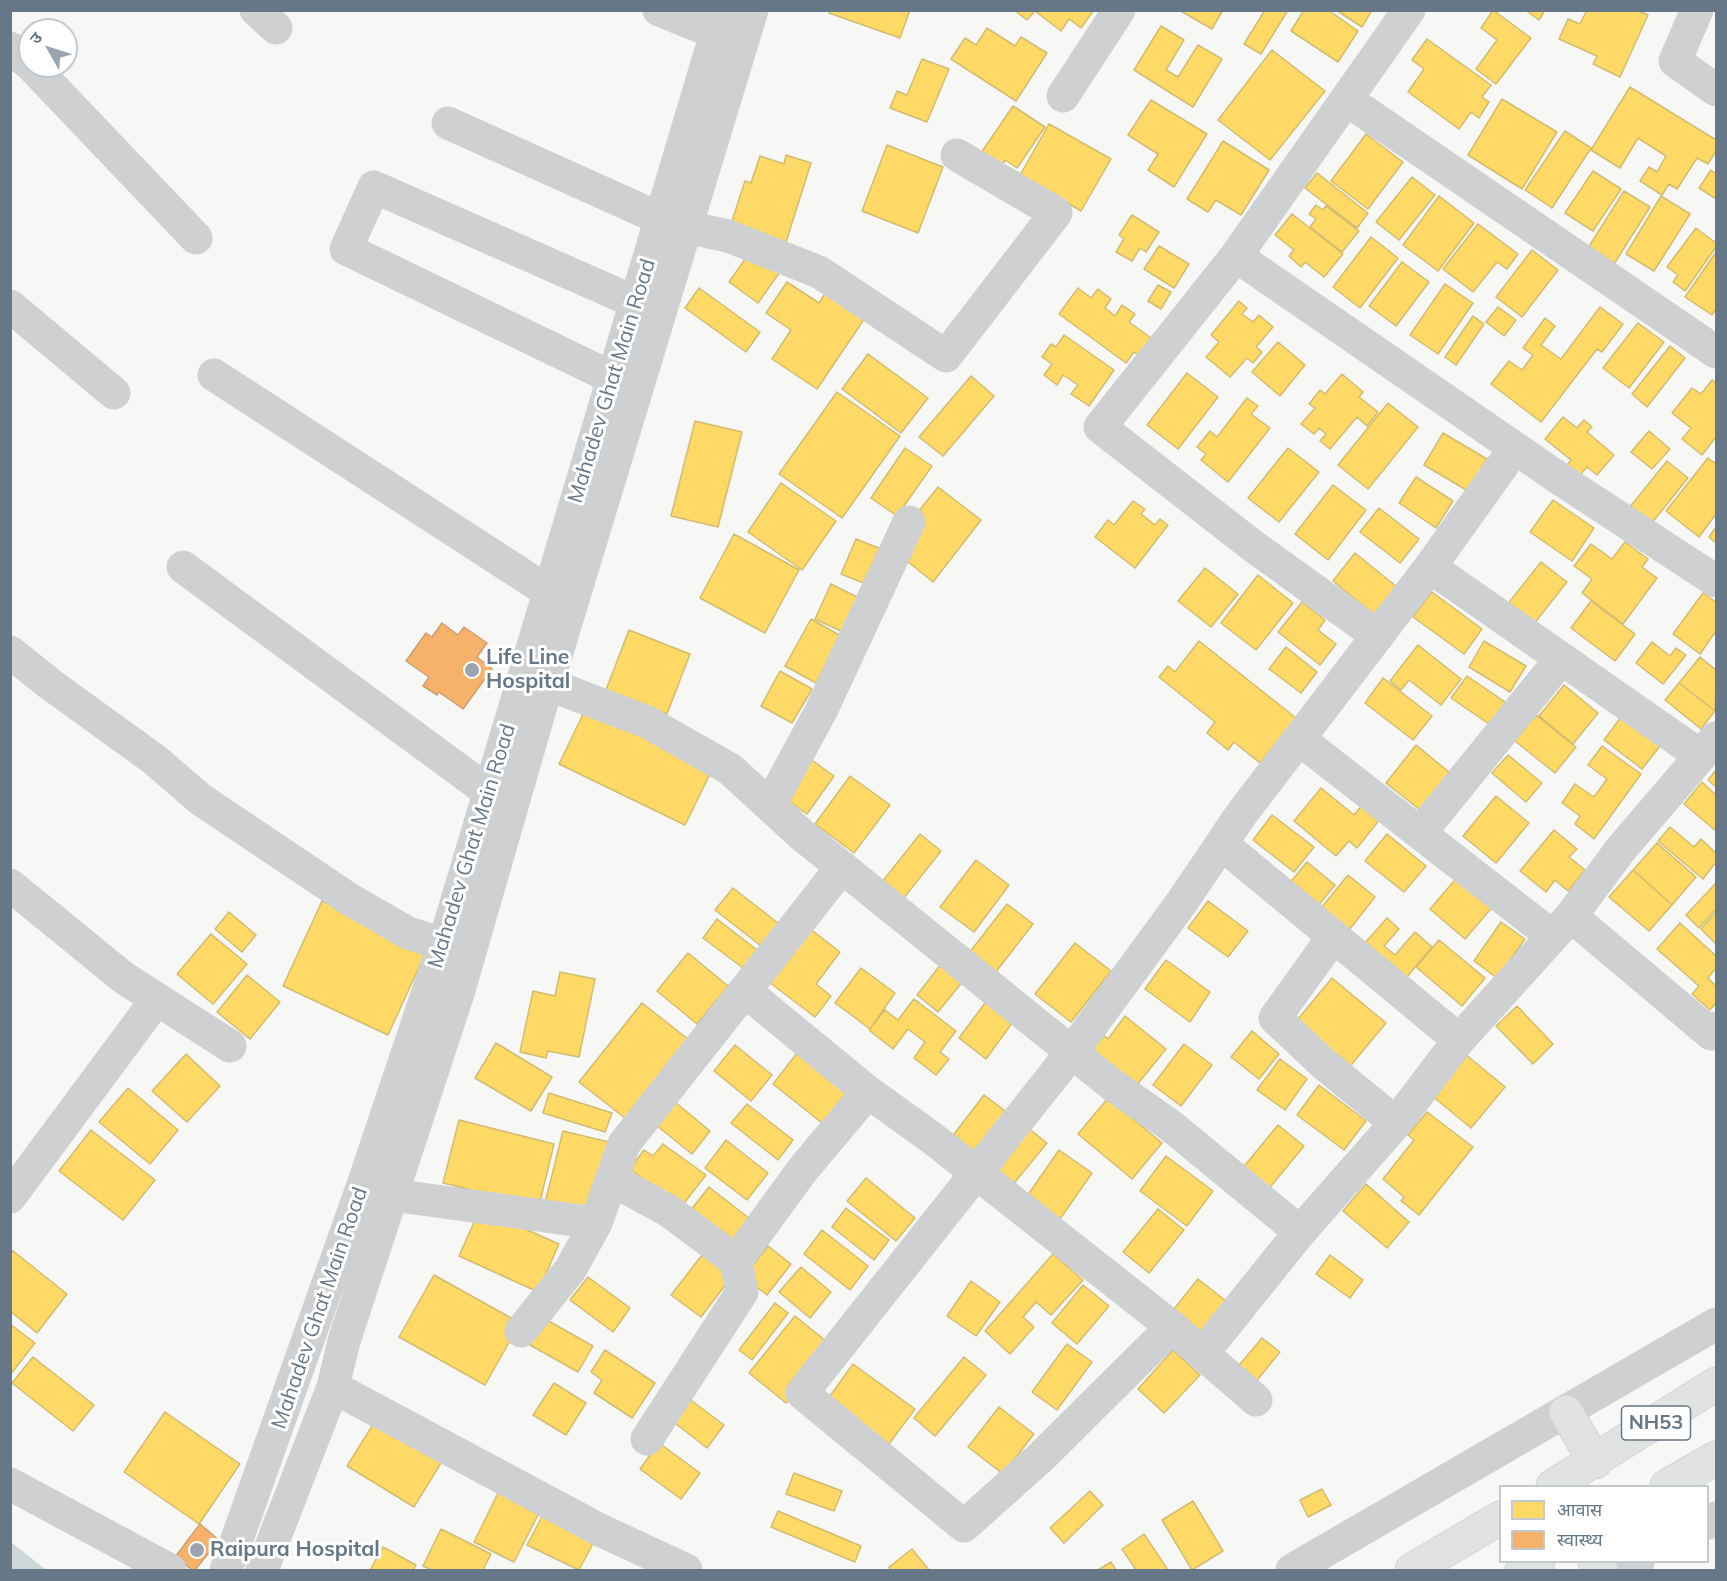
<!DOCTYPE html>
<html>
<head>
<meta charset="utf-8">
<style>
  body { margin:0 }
  #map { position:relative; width:1727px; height:1581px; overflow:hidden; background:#f7f7f6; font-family:Mulish,"Noto Sans Devanagari",sans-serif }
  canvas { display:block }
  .frame { position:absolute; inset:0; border:12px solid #667787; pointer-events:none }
  .legend { position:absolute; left:1499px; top:1485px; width:210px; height:78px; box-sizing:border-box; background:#fff; border:2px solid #c2c9cf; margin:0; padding:8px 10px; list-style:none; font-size:18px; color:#667787 }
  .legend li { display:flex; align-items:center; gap:12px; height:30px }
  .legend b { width:30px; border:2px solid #c2c9cf }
  .north { position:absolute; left:18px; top:18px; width:60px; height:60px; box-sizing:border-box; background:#fff; border:2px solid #c2c9cf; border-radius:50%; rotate:309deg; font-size:16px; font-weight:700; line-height:24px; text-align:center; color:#667787 }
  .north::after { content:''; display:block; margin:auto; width:21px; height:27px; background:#99a4ae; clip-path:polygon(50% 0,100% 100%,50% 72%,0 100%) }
</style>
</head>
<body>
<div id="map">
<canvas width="1727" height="1581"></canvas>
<div class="frame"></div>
<ul class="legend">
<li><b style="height:16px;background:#ffd966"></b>आवास</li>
<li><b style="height:16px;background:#f6b26b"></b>स्वास्थ्य</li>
</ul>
<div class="north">उ</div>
</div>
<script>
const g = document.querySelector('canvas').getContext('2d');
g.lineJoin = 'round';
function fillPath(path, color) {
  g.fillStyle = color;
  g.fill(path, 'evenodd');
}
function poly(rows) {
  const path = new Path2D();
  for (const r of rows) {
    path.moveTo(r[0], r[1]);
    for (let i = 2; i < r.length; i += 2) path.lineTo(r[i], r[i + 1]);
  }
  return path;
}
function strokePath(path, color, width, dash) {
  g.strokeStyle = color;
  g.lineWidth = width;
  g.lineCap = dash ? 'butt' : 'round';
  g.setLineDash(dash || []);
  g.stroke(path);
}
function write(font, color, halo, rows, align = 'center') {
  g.font = font + ' Mulish,sans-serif';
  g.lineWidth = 6;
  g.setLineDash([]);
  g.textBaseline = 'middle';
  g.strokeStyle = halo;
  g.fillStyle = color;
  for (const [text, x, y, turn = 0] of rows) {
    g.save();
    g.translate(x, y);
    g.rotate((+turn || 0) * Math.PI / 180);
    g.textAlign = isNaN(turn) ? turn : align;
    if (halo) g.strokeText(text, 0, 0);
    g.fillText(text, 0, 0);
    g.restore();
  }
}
fillPath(poly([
  [11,1542,46,1570,11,1570]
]), '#ced7d9');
const homes = poly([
  [830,10,910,10,900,38,829,13,830,10],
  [1014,10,1094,10,1081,28,1069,19,1061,31,1035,11,1027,20,1014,10],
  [1179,10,1223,10,1212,29,1179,10],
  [1265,10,1288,10,1261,54,1244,44,1265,10],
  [1304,10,1328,10,1358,31,1338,62,1291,31,1304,10],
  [1336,10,1372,10,1362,27,1336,10],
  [1493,10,1531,38,1496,84,1476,69,1497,40,1481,28,1493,10],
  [1525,10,1545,10,1539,20,1525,10],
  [1587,10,1637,10,1648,15,1620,77,1593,64,1597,56,1559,39,1568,19,1580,24,1587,10],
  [1161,26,1184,40,1166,70,1178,77,1198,45,1222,59,1193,107,1134,70,1161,26],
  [987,28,1015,46,1021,37,1047,53,1016,101,951,59,965,38,976,45,987,28],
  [1427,39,1491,85,1482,97,1489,102,1479,118,1471,112,1459,129,1408,92,1424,69,1412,60,1427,39],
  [1272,50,1325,91,1270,160,1218,120,1272,50],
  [922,59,949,69,927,122,890,108,897,91,907,95,922,59],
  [1630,87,1716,140,1716,151,1708,164,1697,158,1677,189,1669,184,1662,195,1640,181,1649,167,1657,172,1666,156,1638,138,1620,168,1591,150,1630,87],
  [1502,99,1557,132,1522,189,1468,155,1502,99],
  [1151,100,1207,134,1174,187,1148,170,1158,154,1128,135,1151,100],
  [1013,106,1045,127,1017,168,1005,160,999,170,979,156,1013,106],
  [1049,124,1111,159,1081,211,1020,175,1049,124],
  [1565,131,1591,148,1552,208,1525,190,1565,131],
  [1366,134,1403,162,1368,209,1331,181,1366,134],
  [1223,141,1269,170,1241,215,1216,200,1208,212,1187,199,1223,141],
  [887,145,943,167,918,233,862,211,887,145],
  [786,155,811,163,786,242,731,224,745,181,751,183,760,156,784,164,786,155],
  [1711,170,1716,174,1716,199,1699,188,1711,170],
  [1593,171,1621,189,1593,231,1565,213,1593,171],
  [1317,173,1368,213,1357,228,1305,188,1317,173],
  [1412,177,1435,195,1399,240,1376,222,1412,177],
  [1624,191,1650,207,1614,264,1588,248,1624,191],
  [1439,196,1474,223,1438,271,1403,245,1439,196],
  [1661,196,1690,214,1654,271,1626,254,1661,196],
  [1316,205,1323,210,1326,206,1359,231,1342,252,1310,227,1316,219,1309,214,1316,205],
  [1292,214,1343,254,1324,277,1305,262,1301,267,1289,256,1294,250,1275,235,1292,214],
  [1132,215,1159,232,1146,252,1140,248,1132,261,1116,252,1124,239,1119,235,1132,215],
  [1478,224,1518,254,1507,269,1497,262,1473,292,1443,269,1478,224],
  [1696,228,1716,243,1716,247,1685,291,1673,282,1678,275,1667,267,1696,228],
  [1371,237,1398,258,1360,308,1333,287,1371,237],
  [1159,246,1189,264,1174,288,1144,269,1159,246],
  [753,248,782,269,758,303,729,282,753,248],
  [1532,250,1558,270,1522,317,1496,297,1532,250],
  [1716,252,1716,309,1712,315,1685,297,1716,252],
  [1402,262,1429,282,1396,326,1369,306,1402,262],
  [787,282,819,303,826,292,865,318,817,389,772,359,791,330,766,313,787,282],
  [1445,284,1473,303,1438,354,1410,335,1445,284],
  [1158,285,1171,292,1161,309,1148,301,1158,285],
  [699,288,760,332,746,352,685,308,699,288],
  [1078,288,1091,298,1098,289,1111,299,1105,308,1115,316,1122,305,1135,314,1129,322,1154,340,1141,357,1134,352,1126,363,1059,314,1078,288],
  [1239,301,1247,308,1242,314,1253,322,1259,315,1273,327,1256,347,1262,352,1253,363,1247,358,1230,377,1206,357,1219,342,1211,335,1239,301],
  [1498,307,1516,320,1504,336,1486,322,1498,307],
  [1600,307,1623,324,1602,352,1597,349,1541,422,1491,384,1509,361,1522,370,1533,355,1523,348,1545,318,1555,326,1541,345,1561,359,1600,307],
  [1473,316,1484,324,1456,365,1445,357,1473,316],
  [1638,323,1664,342,1629,388,1603,368,1638,323],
  [1064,335,1114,370,1089,406,1071,394,1078,385,1063,375,1057,385,1044,375,1052,364,1042,357,1051,344,1056,347,1064,335],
  [1278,342,1305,365,1280,396,1252,372,1278,342],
  [1670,346,1685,358,1647,407,1632,394,1670,346],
  [868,354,928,398,901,433,842,389,868,354],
  [1187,373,1218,397,1178,449,1147,425,1187,373],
  [1342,374,1363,392,1359,397,1378,412,1367,426,1357,417,1330,449,1320,441,1326,434,1319,428,1314,434,1301,424,1315,408,1309,404,1320,390,1325,394,1342,374],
  [971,376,994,396,943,456,919,437,971,376],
  [1712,380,1716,383,1716,437,1702,455,1682,439,1691,428,1672,413,1692,388,1701,394,1712,380],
  [837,392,900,436,842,518,779,474,837,392],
  [1247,398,1258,406,1251,414,1270,428,1228,482,1201,460,1206,454,1197,447,1210,431,1217,437,1247,398],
  [1388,403,1418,427,1368,489,1338,465,1388,403],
  [1563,417,1577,428,1584,420,1592,427,1587,432,1614,455,1597,475,1587,467,1580,475,1567,465,1571,460,1545,439,1563,417],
  [695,421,742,432,718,527,671,516,695,421],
  [1649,431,1670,449,1652,469,1631,452,1649,431],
  [1443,433,1487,459,1468,491,1424,465,1443,433],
  [905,448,932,466,897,516,871,498,905,448],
  [1288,448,1319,472,1279,522,1248,498,1288,448],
  [1708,458,1716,464,1716,514,1699,537,1666,511,1708,458],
  [1667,461,1688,478,1651,524,1630,507,1667,461],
  [1416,477,1453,501,1436,528,1399,503,1416,477],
  [781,483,836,521,802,570,748,532,781,483],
  [1333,485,1366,510,1328,560,1295,534,1333,485],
  [938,487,981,520,933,582,902,557,910,522,938,487],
  [1553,500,1594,528,1572,561,1530,532,1553,500],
  [1133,501,1145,509,1141,514,1155,525,1160,519,1168,525,1135,568,1095,537,1108,520,1114,525,1133,501],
  [1379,508,1419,539,1400,563,1360,532,1379,508],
  [1716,527,1716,543,1709,537,1716,527],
  [734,534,799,570,765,633,700,598,734,534],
  [856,539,881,549,866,584,841,574,856,539],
  [1625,542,1648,559,1642,567,1657,578,1623,624,1582,593,1592,579,1574,566,1591,544,1612,559,1625,542],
  [1355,553,1397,587,1375,615,1333,581,1355,553],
  [1541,562,1567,582,1533,625,1507,605,1541,562],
  [1205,568,1238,594,1211,627,1178,601,1205,568],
  [1258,575,1293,603,1256,650,1221,623,1258,575],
  [831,584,859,598,843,632,815,619,831,584],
  [1432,592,1482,629,1464,654,1413,617,1432,592],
  [1703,593,1716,602,1716,631,1700,654,1673,634,1703,593],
  [1591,601,1635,634,1615,661,1571,628,1591,601],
  [1302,602,1325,620,1318,630,1336,644,1320,665,1278,632,1302,602],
  [811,619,841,636,816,683,785,666,811,619],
  [629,630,690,654,667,714,606,690,629,630],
  [1199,641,1296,718,1260,763,1234,742,1228,750,1207,733,1215,722,1159,677,1168,666,1175,672,1199,641],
  [1484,641,1526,666,1510,692,1469,667,1484,641],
  [1652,642,1670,656,1676,648,1686,655,1663,684,1636,663,1652,642],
  [1418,645,1461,679,1441,705,1409,680,1401,690,1390,681,1418,645],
  [1286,647,1317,672,1301,693,1269,669,1286,647],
  [1700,657,1716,670,1715,711,1679,683,1700,657],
  [780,671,812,689,792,723,761,706,780,671],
  [1467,676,1511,706,1495,728,1451,698,1467,676],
  [1383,678,1432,716,1413,740,1365,703,1383,678],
  [1679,683,1715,711,1701,729,1665,700,1679,683],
  [1564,685,1598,713,1573,744,1539,716,1564,685],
  [585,710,712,770,685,825,559,764,585,710],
  [1536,715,1576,747,1555,773,1515,741,1536,715],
  [1621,717,1660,746,1642,769,1604,740,1621,717],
  [1416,745,1455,777,1425,814,1386,783,1416,745],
  [1602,746,1641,774,1594,839,1575,824,1580,816,1562,803,1575,784,1594,797,1607,779,1588,765,1602,746],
  [1508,755,1542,783,1526,802,1492,773,1508,755],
  [809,758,834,776,807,814,782,796,809,758],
  [1716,770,1716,787,1708,780,1716,770],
  [850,776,890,805,854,853,815,824,850,776],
  [1702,782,1716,795,1716,831,1684,804,1702,782],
  [1321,788,1354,815,1363,804,1381,818,1357,848,1349,841,1336,856,1294,821,1321,788],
  [1496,796,1529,823,1496,863,1463,836,1496,796],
  [1272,815,1314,847,1294,872,1253,840,1272,815],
  [1670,827,1694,847,1701,839,1716,853,1716,862,1703,879,1658,841,1670,827],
  [1554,830,1577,849,1569,857,1585,870,1568,891,1555,880,1546,892,1520,871,1554,830],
  [920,834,941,851,903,899,882,882,920,834],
  [1387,834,1426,866,1404,892,1365,861,1387,834],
  [1657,843,1696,877,1672,905,1633,870,1657,843],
  [976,860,1009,885,974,932,940,907,976,860],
  [1307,862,1335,885,1316,908,1288,885,1307,862],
  [1633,870,1672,905,1649,931,1609,897,1633,870],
  [1460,874,1495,904,1465,939,1430,909,1460,874],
  [1348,875,1375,897,1349,930,1321,908,1348,875],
  [1716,883,1716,909,1699,928,1686,915,1716,883],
  [733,888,783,927,765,949,715,910,733,888],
  [322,901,427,950,388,1035,283,986,322,901],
  [1208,901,1248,931,1228,957,1188,928,1208,901],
  [1007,904,1033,924,995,973,969,953,1007,904],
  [229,912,256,935,242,952,215,929,229,912],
  [1716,912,1716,944,1701,929,1716,912],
  [1387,918,1399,929,1384,946,1395,955,1415,932,1432,947,1406,978,1356,953,1387,918],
  [717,919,761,953,747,971,703,938,717,919],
  [1501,922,1525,939,1497,978,1474,961,1501,922],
  [1680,923,1716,956,1716,968,1708,978,1716,986,1716,1003,1710,1010,1692,994,1699,986,1657,949,1680,923],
  [809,928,840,952,816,984,831,996,815,1017,769,982,809,928],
  [211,934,247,964,213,1004,177,974,211,934],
  [1439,940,1485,978,1462,1006,1416,967,1439,940],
  [1075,943,1111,971,1071,1022,1035,994,1075,943],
  [688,953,728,986,697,1024,657,991,688,953],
  [946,958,968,975,938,1012,917,995,946,958],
  [1166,960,1210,992,1190,1022,1145,989,1166,960],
  [861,968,895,993,870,1029,835,1003,861,968],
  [560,972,595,979,579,1057,548,1051,546,1058,520,1052,533,991,555,996,560,972],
  [247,975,280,1002,250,1039,217,1012,247,975],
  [1332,978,1386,1023,1347,1070,1293,1025,1332,978],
  [914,999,956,1031,940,1052,949,1059,936,1075,914,1058,925,1042,908,1029,893,1049,869,1030,885,1010,898,1020,914,999],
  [988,999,1015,1019,986,1059,959,1038,988,999],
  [642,1003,688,1039,626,1119,579,1082,642,1003],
  [1517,1006,1553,1044,1533,1064,1496,1026,1517,1006],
  [1125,1016,1166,1049,1136,1086,1082,1056,1101,1033,1108,1039,1125,1016],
  [1252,1031,1279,1054,1259,1079,1231,1057,1252,1031],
  [496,1043,552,1077,531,1111,475,1078,496,1043],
  [1184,1044,1212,1065,1181,1106,1153,1085,1184,1044],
  [735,1045,772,1075,751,1101,714,1071,735,1045],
  [801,1048,851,1087,822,1123,773,1084,801,1048],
  [1459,1049,1505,1087,1471,1128,1425,1090,1459,1049],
  [186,1054,220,1086,187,1122,152,1091,186,1054],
  [1280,1059,1307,1079,1285,1110,1257,1090,1280,1059],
  [1319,1085,1366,1121,1344,1150,1297,1115,1319,1085],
  [128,1088,178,1130,150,1164,99,1122,128,1088],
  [549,1093,612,1113,605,1132,543,1113,549,1093],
  [984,1095,1009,1114,976,1157,951,1138,984,1095],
  [1108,1098,1162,1143,1132,1179,1078,1134,1108,1098],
  [675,1102,710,1131,692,1154,656,1125,675,1102],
  [747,1104,793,1140,778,1160,731,1123,747,1104],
  [1427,1112,1473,1147,1419,1215,1401,1201,1404,1197,1383,1179,1414,1140,1408,1135,1427,1112],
  [459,1120,554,1144,539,1206,443,1183,459,1120],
  [1023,1124,1047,1143,1011,1187,987,1168,1023,1124],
  [1278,1125,1304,1146,1267,1191,1241,1170,1278,1125],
  [91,1130,155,1180,123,1220,59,1171,91,1130],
  [563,1131,609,1142,591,1214,545,1203,563,1131],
  [726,1140,768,1173,747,1200,705,1168,726,1140],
  [663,1144,706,1175,681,1207,630,1169,644,1150,653,1156,663,1144],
  [1059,1150,1092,1173,1058,1222,1025,1199,1059,1150],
  [1166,1156,1213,1191,1187,1226,1140,1191,1166,1156],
  [866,1178,915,1218,896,1241,847,1201,866,1178],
  [1366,1184,1409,1222,1387,1248,1343,1211,1366,1184],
  [709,1187,754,1222,735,1246,690,1211,709,1187],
  [846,1208,889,1240,874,1260,832,1227,846,1208],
  [480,1209,559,1244,538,1292,459,1256,480,1209],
  [1158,1209,1184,1230,1149,1273,1123,1252,1158,1209],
  [822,1230,868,1266,850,1290,804,1254,822,1230],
  [768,1246,791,1264,767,1295,744,1277,768,1246],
  [706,1250,735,1272,701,1317,671,1295,706,1250],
  [13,1251,67,1294,37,1333,10,1311,10,1254,13,1251],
  [1053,1254,1083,1280,1051,1315,1036,1302,1023,1317,1034,1327,1010,1354,985,1331,1053,1254],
  [1330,1255,1363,1280,1350,1298,1316,1274,1330,1255],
  [801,1267,831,1292,810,1318,779,1292,801,1267],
  [434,1275,520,1323,485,1385,399,1337,434,1275],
  [588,1277,630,1308,613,1332,570,1300,588,1277],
  [1198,1279,1231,1305,1202,1340,1170,1314,1198,1279],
  [971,1281,1000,1302,976,1336,947,1316,971,1281],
  [1083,1285,1109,1306,1077,1344,1052,1323,1083,1285],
  [775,1303,788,1313,752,1360,739,1350,775,1303],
  [795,1316,832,1346,786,1403,749,1373,795,1316],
  [545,1319,593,1346,578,1372,530,1345,545,1319],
  [10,1324,35,1343,10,1375,10,1324],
  [1262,1338,1280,1352,1254,1384,1236,1369,1262,1338],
  [1067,1344,1092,1362,1057,1410,1032,1392,1067,1344],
  [605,1350,655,1383,632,1418,594,1393,602,1380,591,1372,605,1350],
  [1173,1350,1200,1375,1164,1413,1138,1389,1173,1350],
  [33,1357,94,1405,73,1431,12,1383,33,1357],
  [964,1357,986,1375,935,1436,914,1418,964,1357],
  [853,1364,915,1409,886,1448,825,1403,853,1364],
  [554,1383,586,1403,566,1435,533,1415,554,1383],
  [688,1398,724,1425,707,1448,671,1420,688,1398],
  [999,1407,1034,1434,1003,1474,968,1447,999,1407],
  [165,1412,240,1464,199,1524,124,1472,165,1412],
  [377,1418,444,1458,414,1507,347,1466,377,1418],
  [659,1443,700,1473,681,1499,640,1469,659,1443],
  [794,1473,842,1491,834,1511,786,1494,794,1473],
  [1322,1489,1331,1505,1308,1517,1300,1500,1322,1489],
  [1090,1491,1103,1505,1064,1543,1050,1528,1090,1491],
  [498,1493,539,1513,514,1562,474,1542,498,1493],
  [1193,1501,1223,1551,1192,1570,1162,1520,1193,1501],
  [546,1509,597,1536,579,1570,527,1545,546,1509],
  [778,1511,861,1546,855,1562,771,1527,778,1511],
  [441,1529,491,1554,483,1570,432,1570,423,1566,441,1529],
  [1144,1534,1168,1570,1136,1570,1122,1549,1144,1534],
  [383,1547,416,1565,413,1570,370,1570,383,1547],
  [912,1549,929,1570,891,1570,889,1567,912,1549],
  [1111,1562,1116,1570,1098,1570,1111,1562]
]);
fillPath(homes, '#ffd966');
strokePath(homes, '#d1bc70', 1.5);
const health = poly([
  [442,623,458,635,464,627,487,643,477,657,492,669,463,709,439,692,437,695,423,686,429,677,406,661,426,633,432,637,442,623],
  [200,1524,219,1540,195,1570,192,1570,175,1557,200,1524]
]);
fillPath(health, '#f6b26b');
strokePath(health, '#cba073', 1.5);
const highway = poly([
  [1566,1412,1595,1462],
  [1553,1486,1716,1384],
  [1667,1486,1716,1458],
  [1595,1562,1601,1570],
  [1412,1570,1500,1518],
  [1522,1570,1538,1562]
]);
strokePath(highway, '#d3d4d4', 35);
strokePath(poly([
  [256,10,276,28],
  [659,10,716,33,737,38],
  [1697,10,1675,61,1716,90],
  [10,48,30,64],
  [32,66,196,238],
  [1063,96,1119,10],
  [1347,100,1716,352],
  [448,123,661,219],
  [686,227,728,236,819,272,946,356,1056,213,957,155],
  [1236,256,1563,481,1716,581],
  [10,306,114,393],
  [214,375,549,592],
  [613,378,346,249,374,187,635,302],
  [183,567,489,792],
  [1430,567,1701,756],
  [1378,636,1253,546,1100,427,1236,256,1409,10],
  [10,652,50,684,155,760,200,799,349,899,408,933,465,951],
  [527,676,647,722,730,769,803,836,1110,1083,1171,1126,1300,1232],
  [1299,739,1552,936],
  [770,805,821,711,909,522],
  [1420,833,1561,659],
  [1223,845,1459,1040],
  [10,885,124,978,230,1046],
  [1571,916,1711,1034,1716,1028],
  [1333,937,1275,1018,1324,1064,1396,1123],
  [745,991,868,1092,932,1138,1172,1327,1256,1400],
  [612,1180,669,1211,736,1261,742,1292,647,1439],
  [373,1189,392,1195,596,1223],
  [10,1197,157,999],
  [736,1261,804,1168,868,1092],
  [1172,1327,1041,1457,964,1526,802,1393,1072,1052,1182,902,1240,816,1430,567,1515,448],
  [521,1331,570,1270,596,1223,624,1144,842,867],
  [1203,1353,1300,1232,1396,1123,1459,1040,1571,916,1621,849,1716,738],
  [333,1387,600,1530,686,1570],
  [10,1484,170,1570],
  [1708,1523,1716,1518],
  [226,1570,363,1185,444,944,723,10],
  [262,1570,333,1387,344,1341,459,990,547,685,752,10],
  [1292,1570,1716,1324],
  [1622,1570,1638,1562]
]), '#ced0d1', 33);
strokePath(highway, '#e1e2e2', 33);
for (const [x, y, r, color] of [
  [472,670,8,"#99a4ae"],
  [197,1550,8,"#99a4ae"]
]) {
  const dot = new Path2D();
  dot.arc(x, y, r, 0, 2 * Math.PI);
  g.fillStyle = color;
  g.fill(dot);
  strokePath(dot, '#fff', 2);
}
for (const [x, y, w] of [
  [1656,1423,69]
]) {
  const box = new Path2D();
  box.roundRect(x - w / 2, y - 17, w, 34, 4.5);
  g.fillStyle = '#fff';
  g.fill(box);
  strokePath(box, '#667787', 1.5);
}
write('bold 20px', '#667787', null, [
  ["NH53",1656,1423]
]);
write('21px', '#667787', '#fff', [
  ["Mahadev Ghat Main Road",612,381,-73],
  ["Mahadev Ghat Main Road",472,846,-73],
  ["Mahadev Ghat Main Road",320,1308,-71]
]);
write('bold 21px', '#667787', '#fff', [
  ["Life Line",486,658],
  ["Hospital",486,682],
  ["Raipura Hospital",210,1550]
], 'left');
</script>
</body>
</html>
